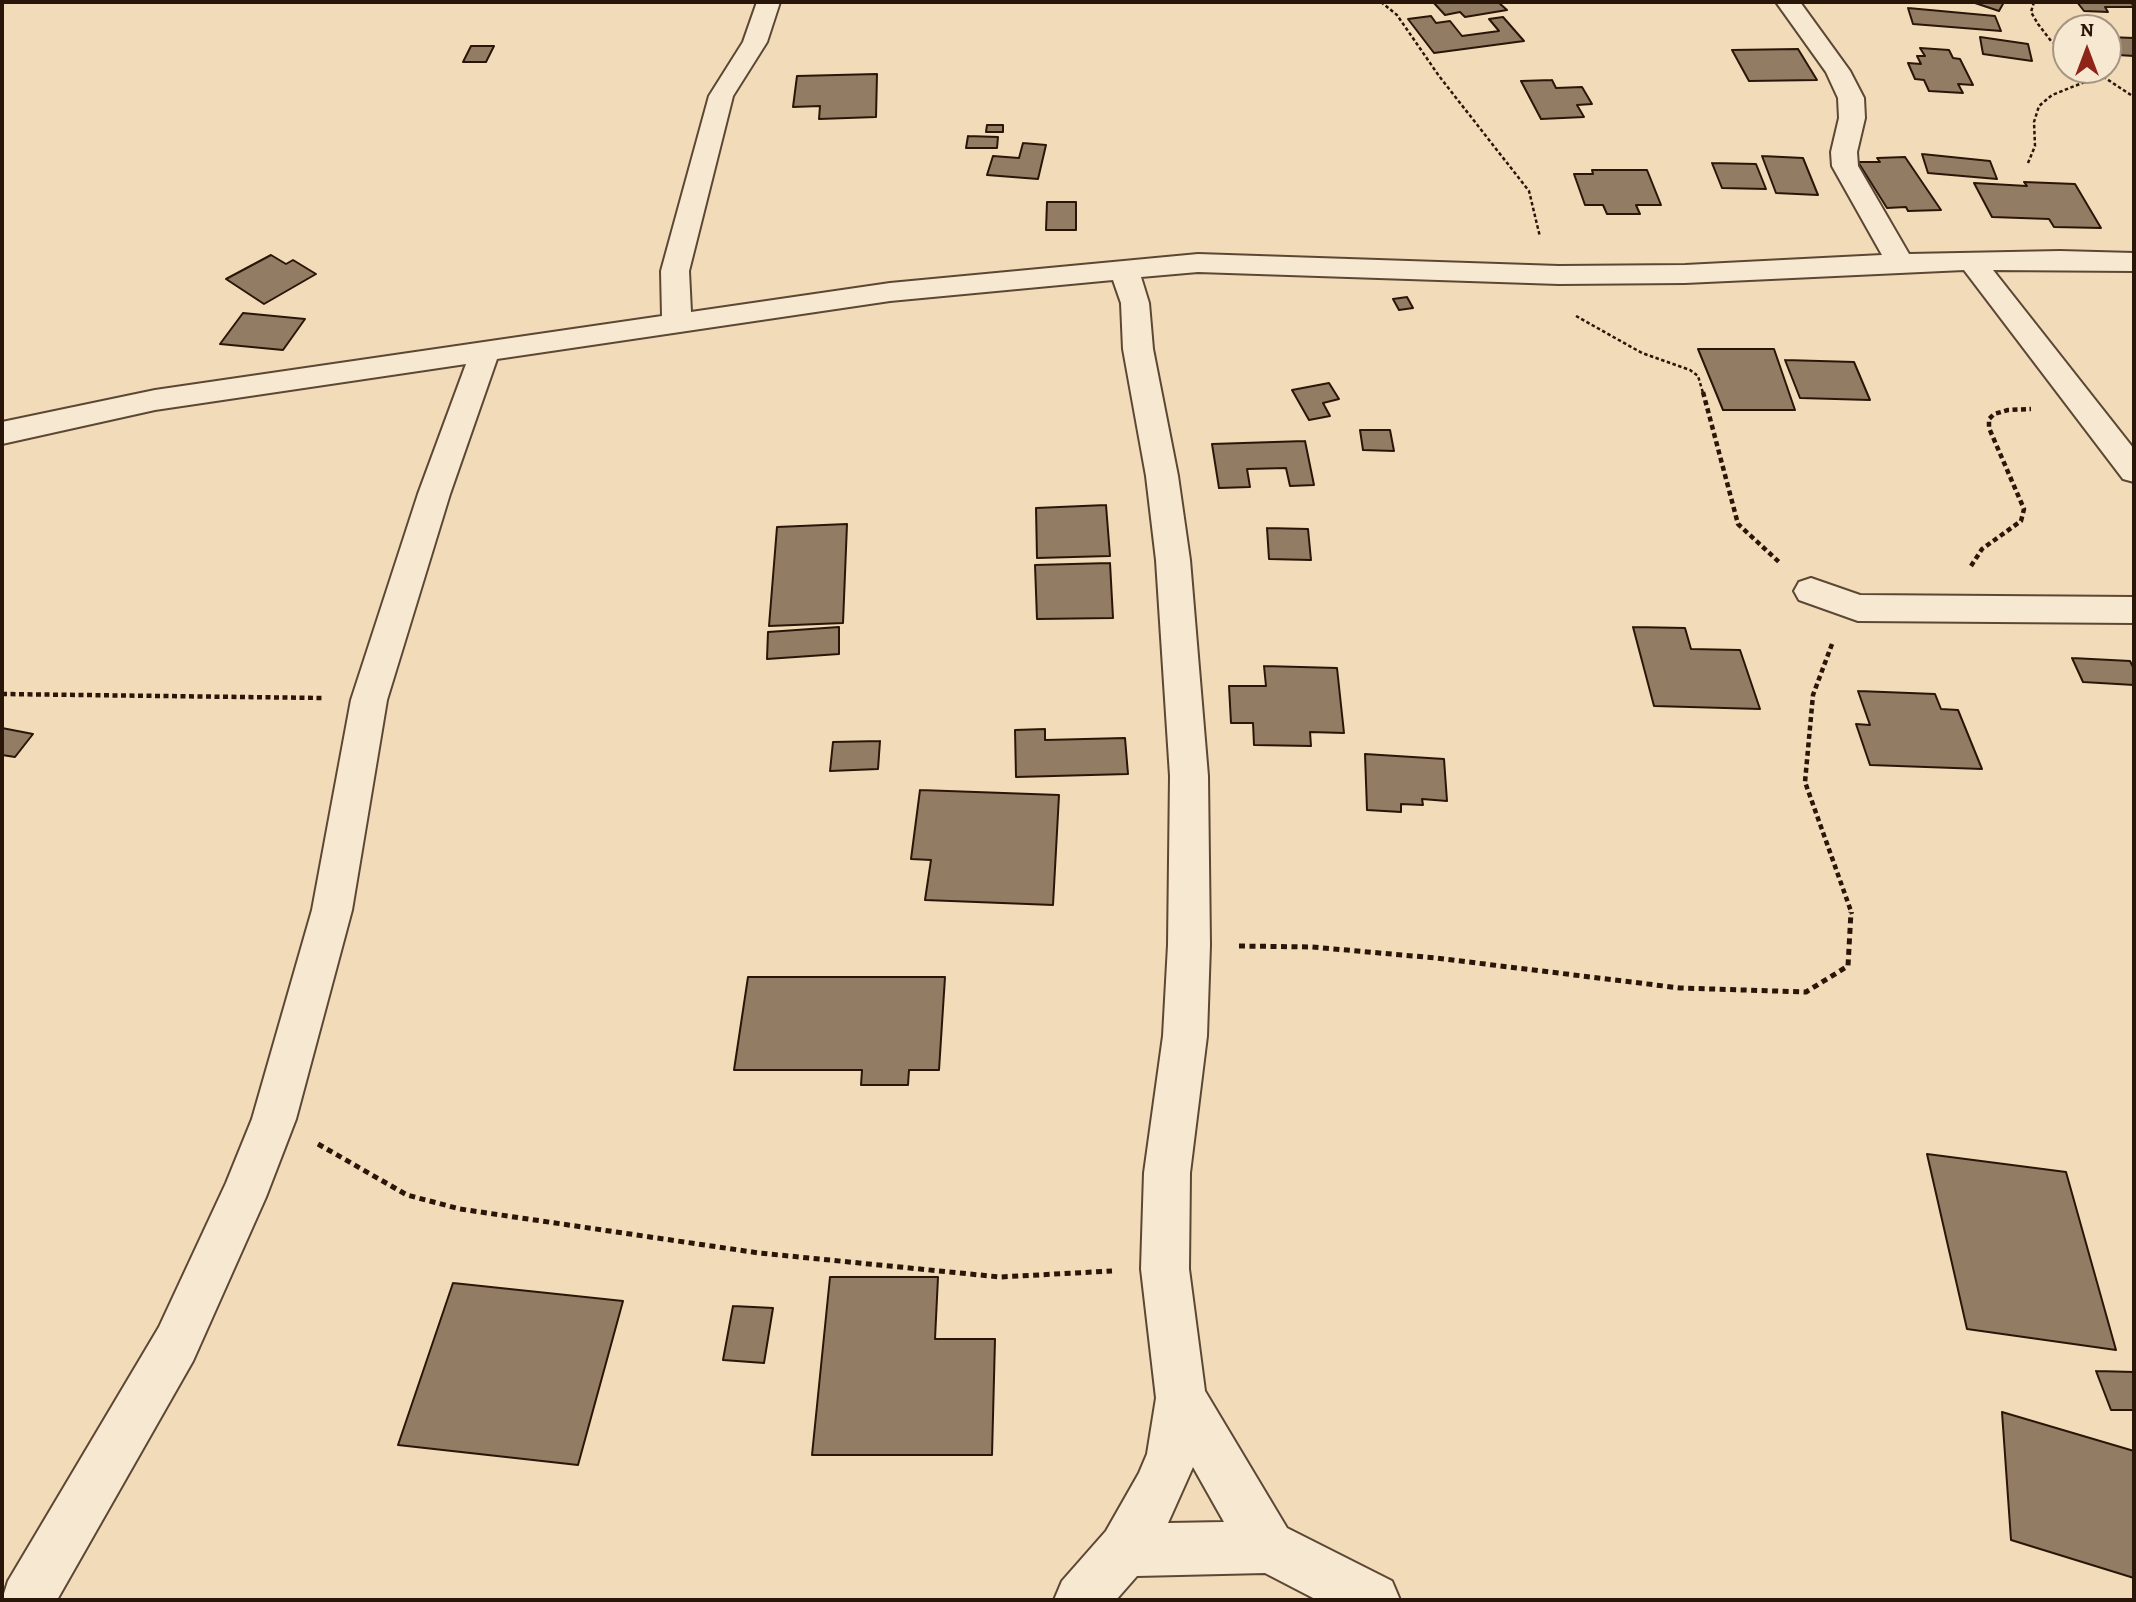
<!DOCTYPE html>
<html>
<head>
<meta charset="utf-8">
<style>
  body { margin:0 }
  #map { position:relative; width:2136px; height:1602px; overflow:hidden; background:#f2dbb9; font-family:Alegreya,serif }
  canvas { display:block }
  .frame { position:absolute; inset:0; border:4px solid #2a1608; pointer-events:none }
  .north { position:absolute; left:2052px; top:14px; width:70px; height:70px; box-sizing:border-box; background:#f7e8d2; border:2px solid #a59481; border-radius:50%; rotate:0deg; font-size:19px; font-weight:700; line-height:28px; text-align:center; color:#2a1608 }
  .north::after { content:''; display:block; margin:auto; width:24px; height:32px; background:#8f2418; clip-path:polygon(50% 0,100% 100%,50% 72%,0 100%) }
</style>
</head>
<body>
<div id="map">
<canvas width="2136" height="1602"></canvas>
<div class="frame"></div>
<div class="north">N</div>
</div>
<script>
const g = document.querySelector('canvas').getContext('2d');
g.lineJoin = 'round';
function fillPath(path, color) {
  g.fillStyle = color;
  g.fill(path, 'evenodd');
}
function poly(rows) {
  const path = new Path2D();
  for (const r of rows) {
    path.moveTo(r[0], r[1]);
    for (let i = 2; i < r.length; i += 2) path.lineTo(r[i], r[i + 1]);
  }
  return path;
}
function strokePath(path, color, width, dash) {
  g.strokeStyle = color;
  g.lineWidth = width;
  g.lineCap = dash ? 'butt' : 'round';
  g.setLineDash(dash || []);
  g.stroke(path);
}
const building = poly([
  [1433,2,1498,2,1507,10,1465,17,1460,12,1445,15,1433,2],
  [1972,2,2004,2,1999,11,1972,2],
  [2077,2,2131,2,2134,7,2105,7,2108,12,2084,11,2077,2],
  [1908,8,1995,16,2001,31,1913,24,1908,8],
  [1431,16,1436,23,1450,21,1462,36,1499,31,1489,19,1503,17,1524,41,1434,53,1408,19,1431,16],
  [1980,37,2028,44,2032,61,1983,54,1980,37],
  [2108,37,2134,38,2134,56,2118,55,2108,43,2108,37],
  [471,46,494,46,486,62,463,62,471,46],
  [1920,48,1949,50,1953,58,1960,59,1973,85,1958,84,1963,93,1929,91,1924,80,1915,79,1908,63,1921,64,1917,56,1925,56,1920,48],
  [1798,49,1817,80,1749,81,1732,50,1798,49],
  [877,74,876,117,819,119,820,106,793,107,797,76,877,74],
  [1552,80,1556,88,1582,87,1592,104,1577,105,1584,117,1541,119,1521,81,1552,80],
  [987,125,1003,125,1003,132,986,132,987,125],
  [968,136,998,137,997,148,966,148,968,136],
  [1023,143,1046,145,1038,179,987,175,993,156,1019,158,1023,143],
  [1922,154,1990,161,1997,179,1928,173,1922,154],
  [1762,156,1803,158,1818,195,1776,193,1762,156],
  [1905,157,1941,210,1908,211,1906,207,1887,208,1858,162,1880,162,1877,158,1905,157],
  [1712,163,1756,164,1766,189,1722,188,1712,163],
  [1592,170,1647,170,1661,205,1636,205,1640,214,1607,214,1603,205,1585,205,1574,174,1593,174,1592,170],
  [2024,182,2075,184,2101,228,2054,227,2049,219,1992,217,1974,183,2027,186,2024,182],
  [1047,202,1076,202,1076,230,1046,230,1047,202],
  [271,255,286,264,293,260,316,274,264,304,226,279,271,255],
  [1407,297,1413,308,1399,310,1393,299,1407,297],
  [243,313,305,319,283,350,220,344,243,313],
  [1698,349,1774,349,1795,410,1723,410,1698,349],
  [1785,360,1854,362,1870,400,1800,398,1785,360],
  [1329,383,1339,399,1323,403,1330,416,1309,420,1292,390,1329,383],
  [1360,430,1390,430,1394,451,1363,450,1360,430],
  [1305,441,1314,485,1290,486,1286,468,1247,469,1250,487,1219,488,1212,444,1305,441],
  [1106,505,1110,556,1037,558,1036,508,1106,505],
  [847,524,843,623,769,626,777,527,847,524],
  [1267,528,1308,529,1311,560,1269,559,1267,528],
  [1110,563,1113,618,1037,619,1035,565,1110,563],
  [839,627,839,654,767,659,768,632,839,627],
  [1633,627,1685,628,1691,649,1740,650,1760,709,1654,706,1633,627],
  [2072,658,2130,661,2134,669,2134,685,2083,682,2072,658],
  [1264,666,1337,668,1344,733,1310,732,1311,746,1254,745,1253,723,1231,723,1229,686,1266,686,1264,666],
  [1858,691,1935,694,1941,709,1958,710,1982,769,1870,765,1856,724,1870,725,1858,691],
  [2,728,33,734,15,757,2,755,2,728],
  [1045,729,1045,740,1125,738,1128,774,1016,777,1015,730,1045,729],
  [880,741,878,769,830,771,833,742,880,741],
  [1365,754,1444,759,1447,801,1422,799,1423,805,1401,804,1401,812,1367,810,1365,754],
  [920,790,1059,795,1053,905,925,900,931,860,911,859,920,790],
  [748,977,945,977,939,1070,909,1070,908,1085,861,1085,862,1070,734,1070,748,977],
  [1927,1154,2066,1172,2116,1350,1967,1329,1927,1154],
  [830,1277,938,1277,935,1339,995,1339,992,1455,812,1455,830,1277],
  [453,1283,623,1301,578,1465,398,1445,453,1283],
  [733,1306,773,1308,764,1363,723,1360,733,1306],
  [2096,1371,2134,1372,2134,1410,2111,1410,2096,1371],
  [2002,1412,2134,1451,2134,1578,2011,1540,2002,1412]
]);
fillPath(building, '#927c64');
strokePath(building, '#2a1608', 2);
const minor = poly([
  [757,2,780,2,767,42,733,96,689,271,691,312,890,283,1198,254,1559,266,1685,265,1882,255,1832,166,1831,152,1839,118,1838,98,1826,72,1776,2,1800,2,1850,71,1864,98,1865,118,1857,152,1858,166,1909,254,2060,251,2134,253,2134,271,1993,270,2134,449,2134,482,2123,479,1964,270,1685,283,1559,284,1198,272,1141,277,1149,303,1153,349,1178,476,1190,560,1208,776,1210,945,1207,1036,1190,1173,1189,1269,1205,1391,1287,1528,1392,1581,1400,1600,1317,1600,1265,1573,1137,1576,1116,1600,1054,1600,1062,1581,1106,1531,1139,1473,1147,1454,1156,1398,1141,1269,1144,1173,1163,1036,1168,945,1170,776,1156,560,1146,476,1123,349,1121,303,1113,280,890,301,497,359,450,494,387,700,352,910,296,1119,266,1197,193,1361,57,1600,2,1600,8,1581,159,1327,226,1183,252,1119,312,910,351,700,418,494,466,364,155,410,2,444,2,422,155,390,662,316,661,271,709,96,743,42,757,2],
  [1193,1467,1224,1522,1168,1523,1193,1467],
  [1811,578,1860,595,2134,597,2134,623,1858,621,1799,600,1794,591,1799,582,1811,578]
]);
strokePath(minor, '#5c4734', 4);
strokePath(poly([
  [1381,2,1397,15,1439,76,1529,191,1540,237],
  [2034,2,2031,12,2038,24,2051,41,2066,51],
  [2093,70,2134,97],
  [2028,163,2035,146,2034,122,2039,106,2052,95,2100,76],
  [1576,316,1642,353,1690,370,1698,376,1703,393]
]), '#2a1608', 2.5, [3.5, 2.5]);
strokePath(poly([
  [1703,392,1738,524,1779,562],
  [1971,566,1982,549,2021,521,2024,509,1989,428,1989,419,1994,414,2008,410,2031,409],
  [1832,644,1813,695,1805,782,1852,914],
  [2,694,323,698]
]), '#2a1608', 4.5, [5, 3.5]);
strokePath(poly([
  [1239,946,1312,947,1436,958,1680,988,1806,992,1848,966,1851,912],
  [318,1144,407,1195,460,1209,759,1253,1000,1277,1112,1271]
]), '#2a1608', 5, [6, 4.5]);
fillPath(minor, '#f7e8d2');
</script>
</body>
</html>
